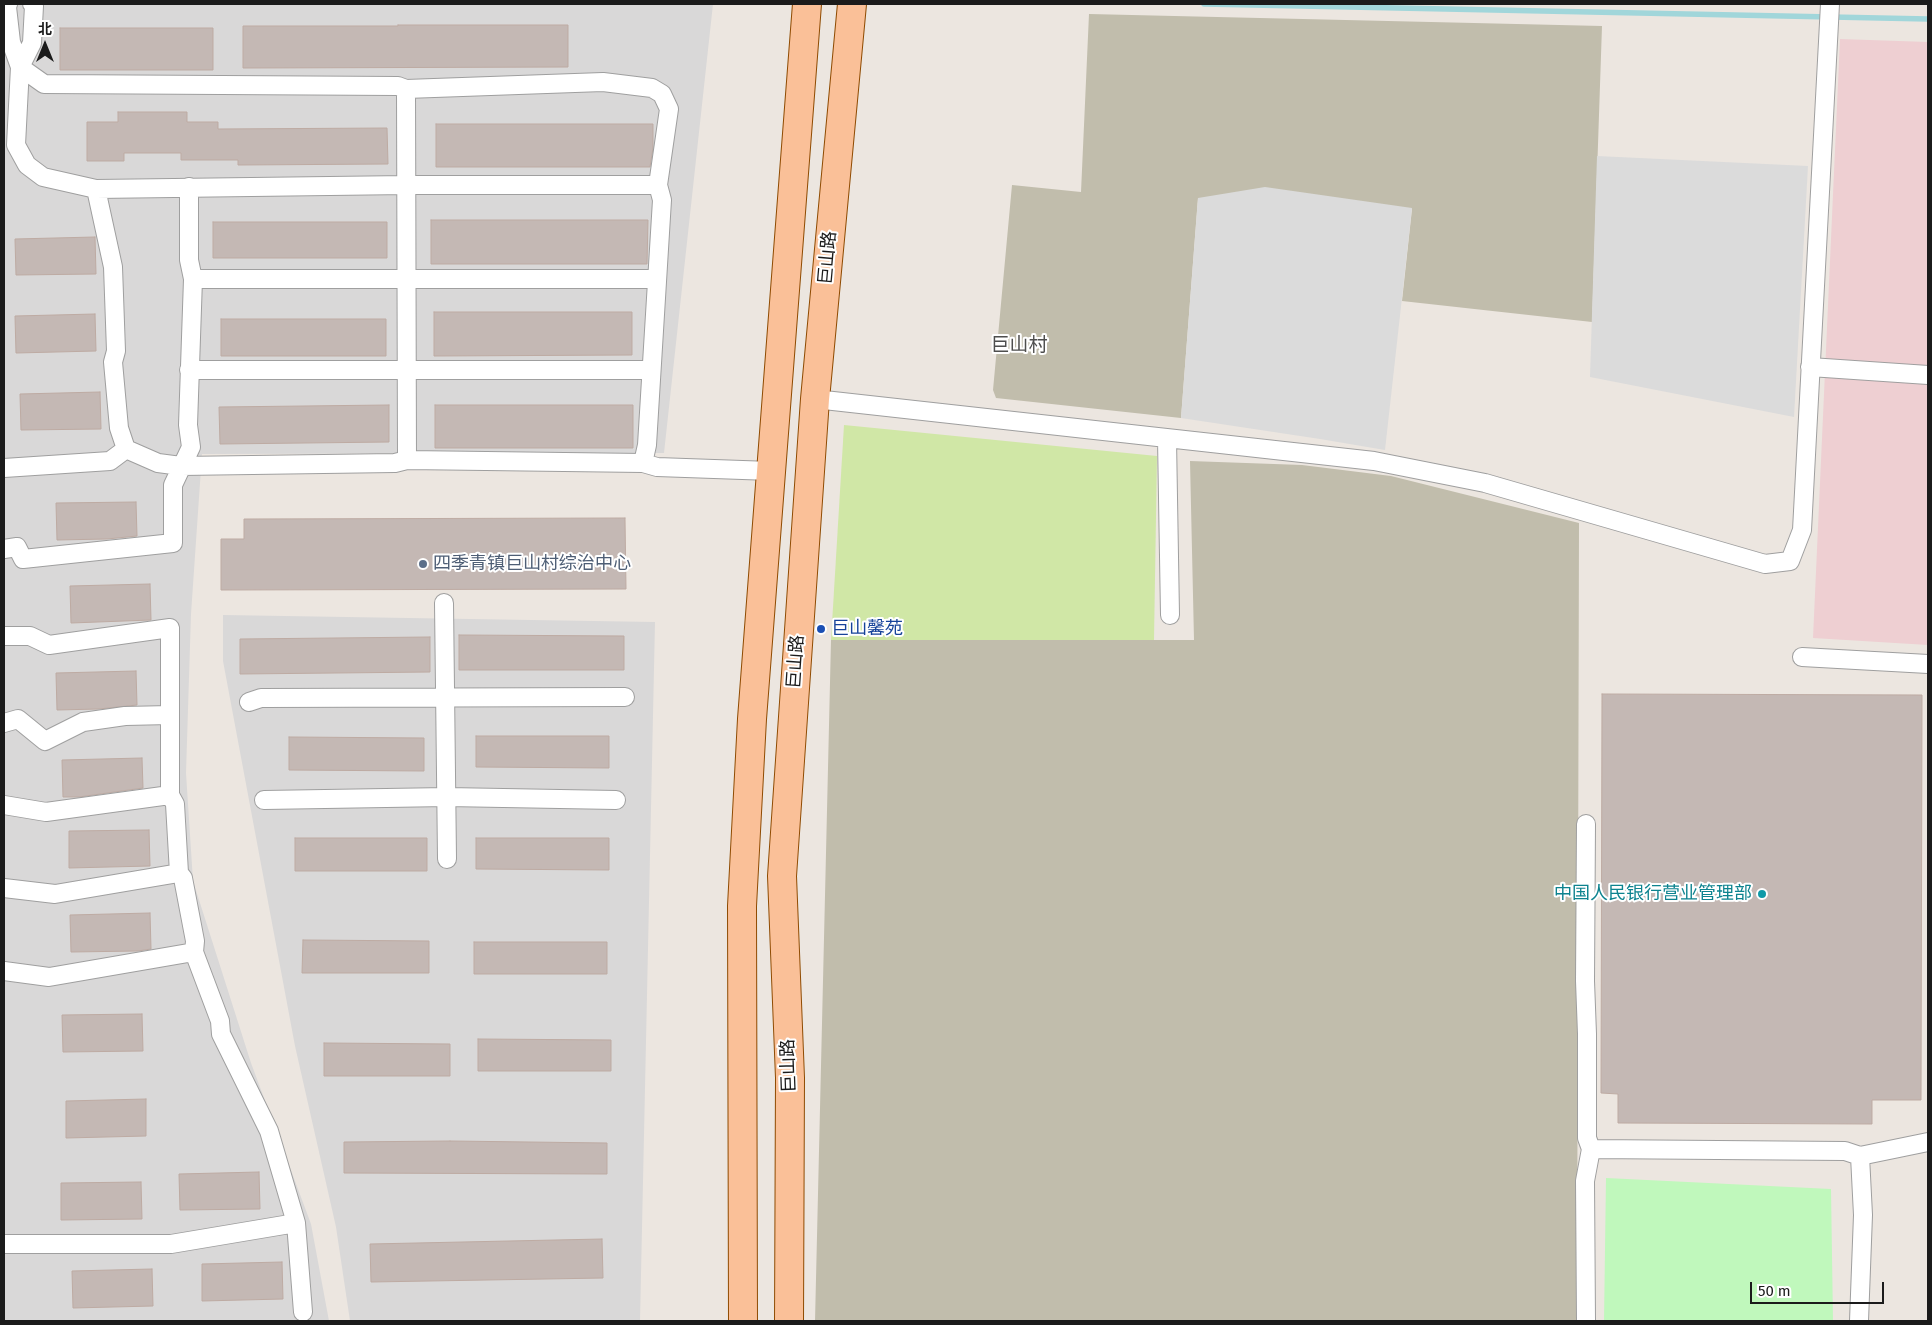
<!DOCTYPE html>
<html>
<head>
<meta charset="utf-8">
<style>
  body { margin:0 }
  #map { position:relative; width:1932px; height:1325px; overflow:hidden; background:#ece6e0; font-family:"Fira Sans","Noto Sans SC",sans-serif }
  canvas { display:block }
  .frame { position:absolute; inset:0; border:5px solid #1b1b1b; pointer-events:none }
  .north { position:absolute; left:20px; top:20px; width:50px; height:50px; -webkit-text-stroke:4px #fff; paint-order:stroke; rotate:0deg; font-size:14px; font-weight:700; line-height:20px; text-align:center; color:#1b1b1b }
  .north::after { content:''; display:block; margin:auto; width:18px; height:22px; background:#1b1b1b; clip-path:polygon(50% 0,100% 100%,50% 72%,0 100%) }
  .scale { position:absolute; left:1750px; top:1282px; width:134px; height:22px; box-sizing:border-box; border:2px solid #1b1b1b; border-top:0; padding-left:6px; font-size:15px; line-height:18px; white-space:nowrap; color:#1b1b1b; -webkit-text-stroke:4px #fff; paint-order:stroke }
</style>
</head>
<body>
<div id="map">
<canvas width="1932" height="1325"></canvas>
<div class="frame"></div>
<div class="north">北</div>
<div class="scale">50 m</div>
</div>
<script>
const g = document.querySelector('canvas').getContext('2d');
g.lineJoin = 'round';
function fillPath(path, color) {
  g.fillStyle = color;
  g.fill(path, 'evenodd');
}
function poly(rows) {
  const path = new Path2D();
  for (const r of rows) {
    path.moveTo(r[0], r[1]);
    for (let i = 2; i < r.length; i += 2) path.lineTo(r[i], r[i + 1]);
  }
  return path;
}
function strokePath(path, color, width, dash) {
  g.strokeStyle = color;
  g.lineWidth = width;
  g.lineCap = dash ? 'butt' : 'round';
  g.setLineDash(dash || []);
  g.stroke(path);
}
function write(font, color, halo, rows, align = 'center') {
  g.font = font + ' "Fira Sans","Noto Sans SC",sans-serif';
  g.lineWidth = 4;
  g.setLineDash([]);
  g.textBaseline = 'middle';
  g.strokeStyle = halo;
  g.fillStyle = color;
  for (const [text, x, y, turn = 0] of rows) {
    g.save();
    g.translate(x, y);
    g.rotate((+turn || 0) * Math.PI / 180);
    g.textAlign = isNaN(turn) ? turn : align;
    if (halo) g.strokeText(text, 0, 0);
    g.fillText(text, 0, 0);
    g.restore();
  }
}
fillPath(poly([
  [4,4,713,4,664,453,202,454,191,614,186,773,193,881,251,1063,311,1224,329,1321,4,1321],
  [223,615,655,622,640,1321,350,1321,336,1227,295,1046,223,661]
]), '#d9d8d8');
fillPath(poly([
  [1840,39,1928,42,1928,645,1813,638]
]), '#eecfd2');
fillPath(poly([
  [1089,14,1602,26,1592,322,1402,301,1412,209,1198,198,1181,418,996,398,993,390,1012,185,1081,192],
  [1190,461,1302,465,1391,476,1579,523,1577,1321,815,1321,831,640,1194,640]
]), '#c1bdac');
fillPath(poly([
  [844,425,1157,456,1154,640,831,640]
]), '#d0e7a6');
fillPath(poly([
  [1606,1178,1831,1189,1833,1321,1604,1321]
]), '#c0f8bc');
fillPath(poly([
  [1597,156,1808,166,1794,417,1590,377],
  [1265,187,1412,208,1385,450,1320,439,1181,418,1198,198]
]), '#dbdbdb');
strokePath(poly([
  [1204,4,1928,19]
]), '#a1d6da', 5.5);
const building = poly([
  [398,25,568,25,568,67,243,68,243,26,398,26,398,25],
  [60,28,213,28,213,70,60,70,60,28],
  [118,112,187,112,187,122,218,122,218,129,387,128,388,164,238,165,238,160,181,160,181,153,124,153,124,161,87,161,87,122,118,122,118,112],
  [436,124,653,124,653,148,650,167,436,167,436,124],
  [431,220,648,220,647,264,431,264,431,220],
  [213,222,387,222,387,258,213,258,213,222],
  [95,237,96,274,16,275,15,239,95,237],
  [434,312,632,312,632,355,434,356,434,312],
  [95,314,96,351,16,353,15,316,95,314],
  [221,319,386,319,386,356,221,356,221,319],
  [100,392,101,429,21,430,20,394,100,392],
  [389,405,389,442,220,444,219,407,389,405],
  [435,405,633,405,633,448,435,448,435,405],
  [136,502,137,536,107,539,57,540,56,503,136,502],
  [625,518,626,589,221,590,221,539,244,539,244,519,625,518],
  [150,584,151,620,71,623,70,586,150,584],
  [459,635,624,636,624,670,459,670,459,635],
  [430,637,430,672,240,674,240,639,430,637],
  [136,671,137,705,99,709,57,710,56,673,136,671],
  [1602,694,1922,695,1921,1100,1872,1100,1872,1124,1618,1123,1618,1094,1601,1093,1602,694],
  [476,736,609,736,609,768,476,767,476,736],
  [289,737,424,738,424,771,289,770,289,737],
  [142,758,143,788,79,797,63,797,62,760,142,758],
  [149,830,150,866,69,868,69,831,149,830],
  [295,838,427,838,427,871,295,871,295,838],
  [476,838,609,838,609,870,476,869,476,838],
  [150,913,151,949,138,951,71,952,70,915,150,913],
  [303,940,429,941,429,973,302,973,303,940],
  [474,942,607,942,607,974,474,974,474,942],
  [142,1014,143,1051,63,1052,62,1015,142,1014],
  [478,1039,611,1040,611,1071,478,1071,478,1039],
  [324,1043,450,1044,450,1076,324,1076,324,1043],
  [146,1099,146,1136,66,1138,66,1101,146,1099],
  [450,1141,607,1143,607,1174,344,1173,344,1142,450,1141],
  [259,1172,260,1209,180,1210,179,1174,259,1172],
  [141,1182,142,1219,61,1220,61,1183,141,1182],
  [602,1239,603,1278,371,1282,370,1244,602,1239],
  [282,1262,283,1299,202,1301,202,1264,282,1262],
  [152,1269,153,1306,73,1308,72,1271,152,1269]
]);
fillPath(building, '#c4b8b4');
strokePath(building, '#beaba3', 1);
const street = poly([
  [8,4,7,7,11,42,20,67,44,84,398,86,406,89,603,82,652,88,662,94,669,109,658,185,662,200,647,445,643,463],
  [32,4,34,6,32,43,20,67,16,145,27,165,43,177,96,189,407,185,658,185],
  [406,89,407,460],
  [193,279,657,279],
  [1810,367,1928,375],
  [189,370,651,370],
  [815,399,1374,461,1485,483,1765,564,1790,561,1802,530,1830,4],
  [1167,439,1170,615],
  [126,449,158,463,181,466,395,463,407,460,643,463,657,467,771,471],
  [4,468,110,461,126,449,119,428,113,362,116,351,113,267,96,189],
  [4,549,17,547,23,559,173,543,173,485,191,447,188,425,193,279,189,260,189,187],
  [444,603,447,859],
  [4,636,30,636,49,645,170,628,170,795,175,804,179,873,183,878,195,941,194,952,220,1021,221,1034,269,1131,296,1223,303,1312],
  [1802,657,1928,664],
  [249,702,261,698,625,697],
  [4,723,18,719,45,741,83,722,125,716,170,715],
  [264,800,447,797,616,800],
  [4,805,46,812,170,795],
  [4,888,55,894,179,873],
  [4,971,49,977,194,952],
  [1591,1149,1845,1151,1860,1156,1928,1142],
  [4,1244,171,1244,296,1223],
  [1586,1321,1585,1181,1591,1149,1587,1138,1587,1034,1585,981,1586,824],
  [1859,1321,1863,1215,1860,1156]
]);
const primary = poly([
  [743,1321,742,906,752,719,807,4],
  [789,1321,790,1078,782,876,815,399,852,4]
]);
strokePath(street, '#9f9f9f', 20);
strokePath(primary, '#8f4b02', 30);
strokePath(street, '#fff', 18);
strokePath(primary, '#fac098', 28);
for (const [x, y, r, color] of [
  [423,564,5,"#5c6f8a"],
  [821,629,5,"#1a4fb4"],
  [1762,894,5,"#0f9aa8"]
]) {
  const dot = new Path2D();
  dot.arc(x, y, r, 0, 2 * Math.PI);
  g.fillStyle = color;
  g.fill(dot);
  strokePath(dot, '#fff', 2);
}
write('18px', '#1b1b1b', '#fff', [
  ["巨山路",828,258,-85],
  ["巨山路",796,662,-86],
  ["巨山路",789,1066,-92]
]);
write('18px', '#4e5e75', '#fff', [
  ["四季青镇巨山村综治中心",433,564]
], 'left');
write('18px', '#164399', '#fff', [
  ["巨山馨苑",831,629]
], 'left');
write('18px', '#0d838f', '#fff', [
  ["中国人民银行营业管理部",1752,894]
], 'right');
write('19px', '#4e4e4e', '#fff', [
  ["巨山村",1019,346]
]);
</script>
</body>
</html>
